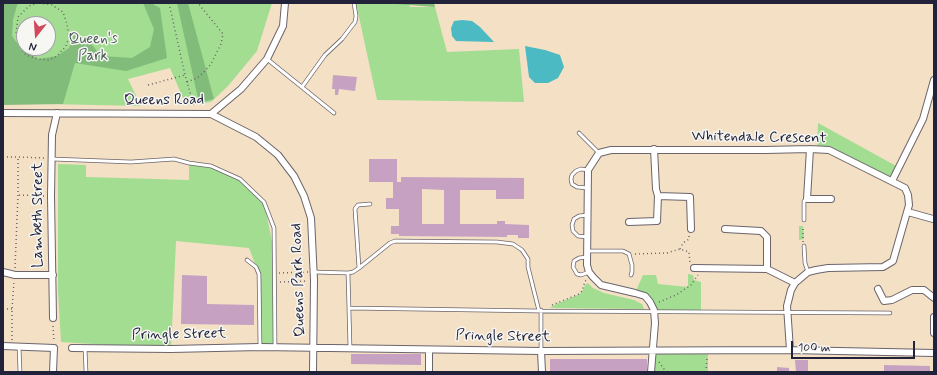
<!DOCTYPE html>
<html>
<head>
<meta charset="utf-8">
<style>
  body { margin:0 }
  #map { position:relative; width:937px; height:375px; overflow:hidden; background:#f3e0c5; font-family:Mynerve,sans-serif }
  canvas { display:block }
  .frame { position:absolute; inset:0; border:4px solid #22223b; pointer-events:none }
  .north { position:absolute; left:16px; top:16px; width:40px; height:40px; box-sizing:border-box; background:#f6f6f2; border:1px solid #a1a1a9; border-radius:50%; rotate:197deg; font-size:11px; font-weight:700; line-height:16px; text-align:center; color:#22223b }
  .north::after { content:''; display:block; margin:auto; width:14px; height:18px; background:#d1495b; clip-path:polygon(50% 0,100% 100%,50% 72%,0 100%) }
  .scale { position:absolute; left:791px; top:341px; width:124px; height:18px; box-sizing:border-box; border:2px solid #22223b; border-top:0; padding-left:5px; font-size:12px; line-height:14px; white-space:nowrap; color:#22223b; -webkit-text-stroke:3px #f6f6f2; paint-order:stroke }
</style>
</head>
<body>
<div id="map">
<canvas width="937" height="375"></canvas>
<div class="frame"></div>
<div class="north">N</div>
<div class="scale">100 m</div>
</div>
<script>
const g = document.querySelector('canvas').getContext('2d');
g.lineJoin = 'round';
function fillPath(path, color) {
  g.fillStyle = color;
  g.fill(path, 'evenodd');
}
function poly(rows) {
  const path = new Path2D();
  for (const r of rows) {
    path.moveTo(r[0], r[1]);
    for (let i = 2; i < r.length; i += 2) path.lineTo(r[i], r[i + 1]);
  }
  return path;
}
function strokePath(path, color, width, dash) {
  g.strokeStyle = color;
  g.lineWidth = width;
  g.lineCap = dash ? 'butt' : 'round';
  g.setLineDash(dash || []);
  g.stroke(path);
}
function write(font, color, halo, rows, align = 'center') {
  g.font = font + ' Mynerve,sans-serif';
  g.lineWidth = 3;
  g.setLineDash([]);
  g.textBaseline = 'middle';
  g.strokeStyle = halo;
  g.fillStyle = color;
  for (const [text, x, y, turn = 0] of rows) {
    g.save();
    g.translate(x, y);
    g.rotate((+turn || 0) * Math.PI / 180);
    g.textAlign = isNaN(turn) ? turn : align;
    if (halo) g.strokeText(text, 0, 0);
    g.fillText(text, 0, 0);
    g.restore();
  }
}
fillPath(poly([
  [3,3,272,3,257,51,228,86,211,102,186,105,170,68,128,79,141,106,3,103],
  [24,24,48,24,48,48,24,48],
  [356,3,409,3,410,7,435,7,447,52,519,49,524,102,377,100],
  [818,123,898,167,892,181,829,150,817,149],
  [189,163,211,166,240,179,264,202,273,247,275,347,260,347,259,274,249,248,176,241,171,349,61,342,58,291,58,164,86,165,86,177,189,180],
  [799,226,803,226,804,239,799,240],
  [688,274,693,275,694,280,701,282,701,311,654,310,650,302,635,293,643,275,656,275,658,284,688,287],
  [588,283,593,288,604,293,634,300,642,304,644,309,550,308,554,305,580,294,583,290,585,285],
  [652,351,708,352,708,372,652,372]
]), '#a2dd91');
fillPath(poly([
  [3,3,20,3,17,5,13,20,12,36,21,49,38,59,57,56,69,48,74,35,88,40,101,56,132,58,150,47,154,29,143,3,151,3,160,8,167,58,126,71,75,63,63,104,3,105],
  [177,3,188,3,214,99,199,103],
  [396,3,434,3,435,7,396,4]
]), '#81bc7b');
fillPath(poly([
  [462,20,472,21,480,27,494,42,456,41,452,36,451,28,454,21],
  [525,46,545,50,560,55,564,67,558,78,548,83,535,83,529,77]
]), '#4cbac2');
fillPath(poly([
  [333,75,357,77,355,91,339,89,338,95,335,95,335,89,332,89],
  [369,159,397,159,397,182,401,182,401,177,524,178,524,199,496,199,496,190,460,190,460,224,497,224,497,221,505,221,505,224,529,225,529,238,518,238,518,235,507,235,507,237,399,236,399,234,391,234,391,226,399,226,399,209,386,209,386,198,393,198,393,182,369,182],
  [422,189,444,190,444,224,422,224],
  [182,275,207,276,207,304,254,305,254,325,181,324],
  [351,354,421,354,421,365,351,364],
  [550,359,647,359,647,372,550,372],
  [795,360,808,360,808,372,796,372],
  [884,365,930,366,930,372,884,372],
  [777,367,789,368,789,372,777,372]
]), '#c6a1c2');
const service = poly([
  [267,59,334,113],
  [302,87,325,55,342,39,355,22,356,16,354,3],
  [579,133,599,153],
  [52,159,131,162,174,159,189,163,211,166,240,179,264,202,274,228,275,347],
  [588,188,577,187,572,184,571,179,572,175,576,171,581,169,588,170],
  [588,215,579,216,574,219,572,225,573,231,578,236,588,237],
  [804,220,804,201,807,199],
  [804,246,805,263,808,272],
  [587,251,623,251,629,254,632,265,632,272,631,275],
  [587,257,579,258,574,261,573,267,577,274,581,275,589,272],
  [247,260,256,267,259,274,260,347],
  [359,268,355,209,358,205,370,204],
  [314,272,348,273,353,272,359,268,390,243,395,241,497,242,513,244,522,250,528,259,528,267,539,311],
  [348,273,350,348],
  [349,308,539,311,890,313],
  [541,310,541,351],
  [19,346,20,372],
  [85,348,86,372]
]);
const minor = poly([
  [3,113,211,114,241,89,267,59,283,26,285,3],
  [211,114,256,137,278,155,294,176,304,196,311,218,314,280,313,372],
  [810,149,807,199,831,199],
  [892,181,923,119,934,80],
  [658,196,690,197,691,229],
  [908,212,933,219],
  [629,222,657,221,658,196,656,189,654,149],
  [725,229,761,231,767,237,767,269],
  [694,268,767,269,795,283],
  [3,272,15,275,53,275],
  [878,289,884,301,892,300,912,290,924,290,934,298],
  [934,317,934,333],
  [53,318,51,196,52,135,57,113],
  [3,346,54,348,53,372],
  [72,348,171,349,260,347,541,351,790,350,934,353],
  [429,350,429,372],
  [541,351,542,372],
  [651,372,655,323,654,310,650,302,645,296,635,293,601,285,593,277,589,272,587,265,588,170,599,153,611,150,765,150,810,149,829,150,905,188,908,195,909,205,893,261,883,267,828,268,816,270,808,272,795,283,791,290,787,306,790,350]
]);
strokePath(service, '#6b646b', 4.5);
strokePath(minor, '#6b646b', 8);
strokePath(poly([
  [38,3,29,6,18,17,16,34,21,49,26,55,38,59,49,60,57,56,66,46,69,37,67,24,63,12,52,5,40,3],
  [169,3,185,75,194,106],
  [187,82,197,78,203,73,211,64,221,44,223,34,198,3],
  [148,85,185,75],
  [3,157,18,157],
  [19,195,45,196],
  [803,242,803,226],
  [680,249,683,243,689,239,689,235],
  [635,254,667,253,680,249,689,252,690,263],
  [15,268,18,195,18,157,45,158],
  [279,273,308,272],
  [280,282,308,281],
  [659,302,676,295,691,285,698,275],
  [552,305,579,294,582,291,585,281,587,280],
  [3,309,12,309],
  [53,326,54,342],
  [12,340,12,309,14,282],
  [659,362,666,372],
  [706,372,707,357]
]), '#6b646b', 1.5, [1, 3]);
strokePath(service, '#fff', 3);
strokePath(minor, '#fff', 6);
write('15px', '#485a55', '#f6f6f2', [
  ["Queen's",93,40],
  ["Park",93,57]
]);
write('15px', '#22223b', '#f6f6f2', [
  ["Queens Road",164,101],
  ["Whitendale Crescent",759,138,1],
  ["Lambeth Street",39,215,-90],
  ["Queens Park Road",299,280,-92],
  ["Pringle Street",179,335,-1],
  ["Pringle Street",503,337,1]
]);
</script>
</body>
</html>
